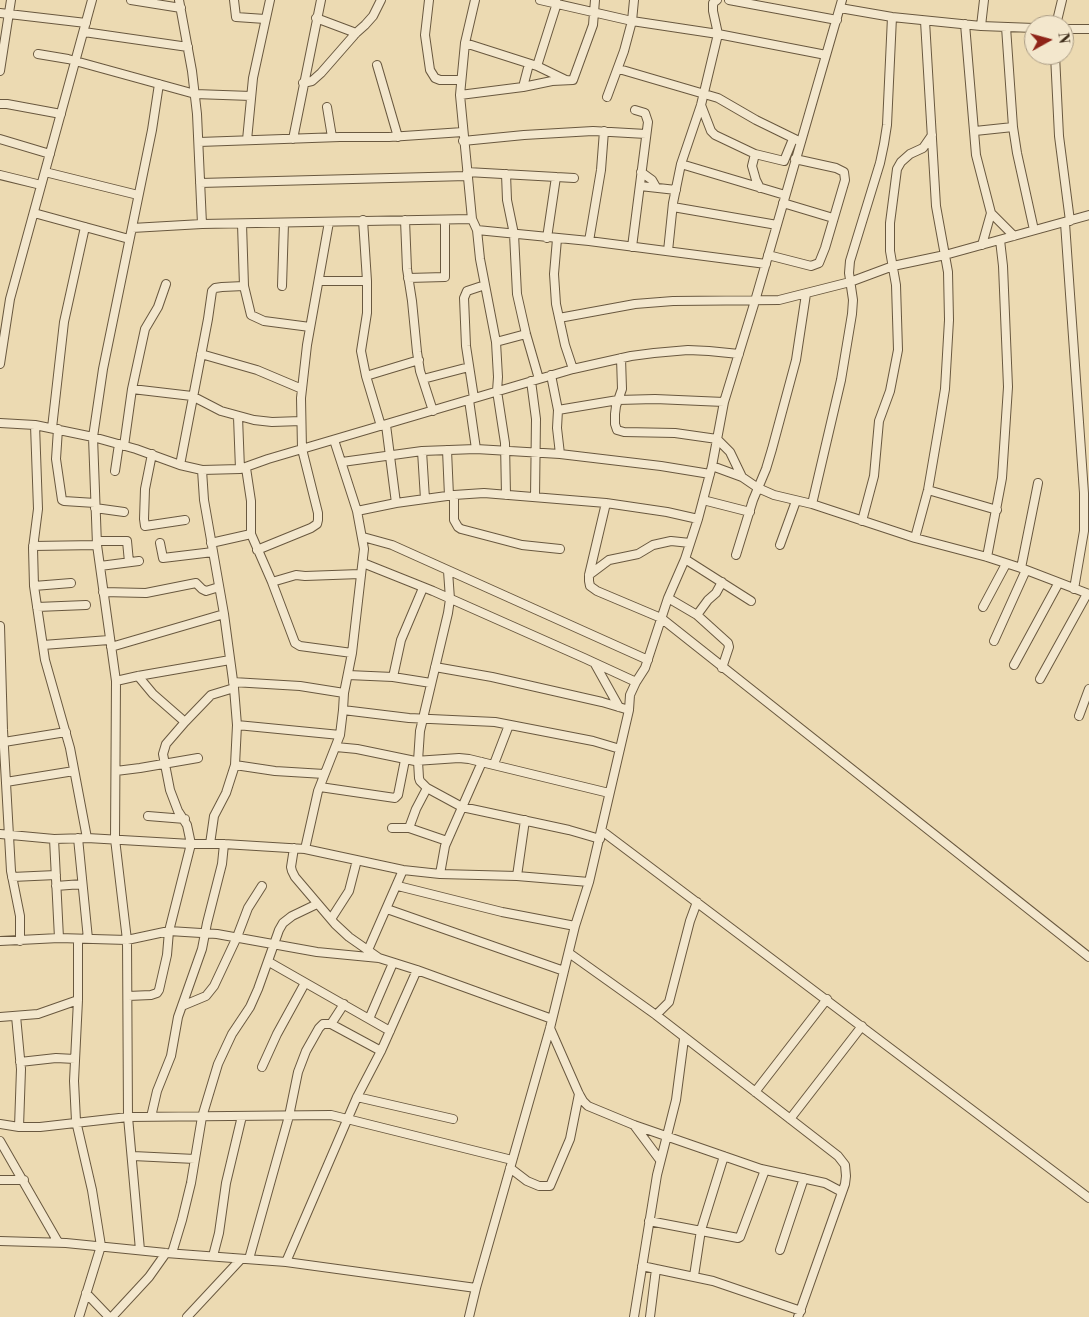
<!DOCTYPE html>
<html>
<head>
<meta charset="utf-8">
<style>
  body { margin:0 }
  #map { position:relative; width:1089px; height:1317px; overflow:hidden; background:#ecdab2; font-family:"Libre Bodoni",serif }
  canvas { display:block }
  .north { position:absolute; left:1024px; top:15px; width:50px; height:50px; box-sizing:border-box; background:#f3e7cd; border:1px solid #aa9c85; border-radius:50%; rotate:83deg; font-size:14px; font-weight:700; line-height:20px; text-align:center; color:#3d2c19 }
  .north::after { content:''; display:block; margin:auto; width:18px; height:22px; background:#8f2418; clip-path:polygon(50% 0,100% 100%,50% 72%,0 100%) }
</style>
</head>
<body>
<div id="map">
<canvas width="1089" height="1317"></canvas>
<div class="north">N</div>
</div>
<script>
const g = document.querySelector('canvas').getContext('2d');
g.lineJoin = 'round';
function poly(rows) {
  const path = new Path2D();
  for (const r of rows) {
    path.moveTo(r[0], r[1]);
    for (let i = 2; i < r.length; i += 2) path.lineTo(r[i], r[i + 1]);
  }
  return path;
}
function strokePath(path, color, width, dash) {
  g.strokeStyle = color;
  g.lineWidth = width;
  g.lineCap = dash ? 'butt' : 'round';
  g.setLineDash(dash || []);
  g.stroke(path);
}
const minor = poly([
  [131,0,181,8],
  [179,0,192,71,197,114,202,224],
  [234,0,236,17,265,19],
  [429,0,425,35,430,70,435,78,440,80,460,80],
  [475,0,465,43,460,95,472,219,477,230,480,259,496,342,498,377,497,391,505,443,506,495],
  [540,0,632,21,718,34,826,55],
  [729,0,837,20],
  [840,8,892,17,981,26,1034,28],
  [0,13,86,23],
  [316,18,356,33],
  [965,24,976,155,991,213,982,245],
  [1056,25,1062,0],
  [981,26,984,0],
  [1006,27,1013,127,1017,153,1034,230],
  [1064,29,1089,29],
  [84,32,188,47],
  [465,43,537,66,566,80],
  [38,54,68,59,195,94,251,96],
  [1055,55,1059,136,1070,221],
  [377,65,398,137],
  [537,66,557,3],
  [619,69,718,98,756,120,801,142],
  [0,71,11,0],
  [303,83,312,81,321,73,356,33,365,25,373,16,381,0],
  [523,87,529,64],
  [460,95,523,87,552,81,573,80,593,25,595,0],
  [607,97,624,51,632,21,634,0],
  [0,104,7,104,61,114],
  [701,105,711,131,715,135,755,154,784,161,793,139],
  [327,107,332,137],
  [975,131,1013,127],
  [0,139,50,154],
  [293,139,321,0],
  [247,140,253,78,270,0],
  [463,141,524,135,593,131,646,134],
  [199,142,340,137,389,137,463,132],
  [755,154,752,166,756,180,760,188],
  [681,164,785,195],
  [45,172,138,195],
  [467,172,574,178],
  [641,172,652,180,656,187],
  [506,174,507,200,514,234,517,294,526,334,539,379],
  [0,175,41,185],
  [200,183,467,176],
  [640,186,676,190],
  [783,203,833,218],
  [673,207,777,225],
  [34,213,129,239],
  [991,213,1014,236],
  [363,220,367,281,367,313,361,351,366,376,381,426],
  [405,220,407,269,412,301,417,352,420,371,433,411],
  [1065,223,1084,493,1084,531,1074,589],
  [242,224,244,286,251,315,264,321,310,327],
  [132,228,202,224,472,219],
  [477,230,589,241,766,264],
  [547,238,556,177],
  [557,239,554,274,556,304,565,345,573,369],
  [589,241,601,170,604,131],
  [632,247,648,122,645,113,635,110],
  [668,251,673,203,681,164,701,105,718,34,713,11,713,3,717,0],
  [768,255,811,266,819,263,825,248,845,180,844,172,836,168,795,159],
  [408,278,445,277,445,220],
  [319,281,367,281],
  [282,286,284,223],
  [559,318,635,304,673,301,779,300,850,282,893,266,945,255,1089,215],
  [496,342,526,334],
  [201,354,257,370,302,389],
  [621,358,622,389,616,406,615,414,615,424,617,430,624,432,675,433,717,439,730,452,742,477],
  [0,364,10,299,92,0],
  [551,375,558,410,557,428,560,454],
  [366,376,419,360],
  [423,379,469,367],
  [531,381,536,419,535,497],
  [132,389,192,396,221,411,254,420,272,422,301,421],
  [474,398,466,346,464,298,467,291,485,285],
  [469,400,476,449],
  [558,410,618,400,655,399,724,402],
  [238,417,240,469],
  [0,423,35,425,93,437,136,449,180,465,202,470,240,469,268,459,573,369,631,356,654,353,688,350,709,351,739,354],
  [35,425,38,509,33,548,34,586,45,660,70,748,87,838],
  [386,425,396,503],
  [52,428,64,322,85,227],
  [58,429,56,459,62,500,64,501,95,503],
  [124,446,132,389,145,329,158,307,166,284],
  [447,450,449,496],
  [422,451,425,499],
  [152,454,145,489,144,519,145,526,185,520],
  [342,462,422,451,476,449,560,454,661,466,710,474],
  [180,465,208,319,212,291,215,288,222,287,244,286],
  [712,466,742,477,758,488,774,495,812,504,915,538,987,557,1021,568,1089,594],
  [246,468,251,501,251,534,272,582,295,643,300,646,352,653],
  [202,470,204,500,224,614,234,688,237,725,235,765,226,793,214,816,210,844],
  [115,471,119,444],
  [928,490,997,510],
  [454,495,454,520,458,527,461,529,522,545,560,549],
  [703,500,750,512],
  [606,503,589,575,589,581,590,586,597,591,661,618,1089,957],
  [812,504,841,380,852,314,853,300,849,273,850,261,880,163,884,144,887,125,892,17],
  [95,508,124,512],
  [357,511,396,503,454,495,484,493,606,503,667,512,698,519],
  [862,521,874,476,879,421,890,391,898,350,896,285,890,251,890,223,897,169,901,162,910,154,923,148,932,135],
  [363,537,392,545,648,660],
  [915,538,928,490,940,420,945,389,949,320,948,272,936,206,925,21],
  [97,541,127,541,129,562],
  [160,543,163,558,213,552],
  [211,543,251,534],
  [780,545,796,501],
  [33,546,97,545],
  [257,550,311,528,317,524,318,520,318,513,302,449,301,398,307,345,329,222],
  [736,555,753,500,766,469,772,449,796,360,806,294],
  [987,557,1002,478,1008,387,1003,266,1000,240],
  [685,559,751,601],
  [363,563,433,591,584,658,636,682],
  [100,566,139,561],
  [1021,568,1038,483],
  [448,571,450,599,448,613,420,731,418,761,419,778,420,781,427,788,462,807,569,830,600,839],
  [589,575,609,560,638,554,653,545,671,541,690,543],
  [272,582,296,575,305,576,360,574],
  [34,586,71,583],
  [423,588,401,640,393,677,431,683],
  [103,592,146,593,196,583,202,589,206,591,219,587],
  [668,598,697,615,728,643,729,647,722,668],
  [37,607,86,605],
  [983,607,1006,564],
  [697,615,708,600,716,593,722,582],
  [0,626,3,730,11,871,20,916,20,941],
  [994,641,1026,570],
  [43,645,109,640],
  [111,647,224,614],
  [595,664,619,707],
  [1014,665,1058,584],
  [435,667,492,677,602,702,629,710],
  [348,675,393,677],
  [1040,679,1087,594],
  [116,681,138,676,230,660],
  [233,682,300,686,344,693],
  [343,710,409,718,495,722,593,741,620,749],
  [1079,716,1089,689],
  [185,722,211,695,234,688],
  [237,725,340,735],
  [4,742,66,732],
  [336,747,357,749,415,761,459,758,469,759,609,793],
  [494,764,509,725],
  [235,765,275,771,324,774],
  [116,771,140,768,198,758],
  [6,782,74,771],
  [320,787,395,798,398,795,405,760],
  [148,816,185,819],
  [392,828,409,828,447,841],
  [409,828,416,809,427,788],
  [602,831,1089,1198],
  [0,834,54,839,87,838,191,844,224,844,305,849,403,870,440,874,517,876,589,882],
  [78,838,88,939],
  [54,839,59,938],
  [294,848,291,867,292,871,295,877,335,924,349,937,379,958],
  [305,849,318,791,340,735,343,710,344,693,352,653,364,549,357,511,334,440],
  [440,874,445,846,482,762],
  [517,876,525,820],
  [12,877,56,875],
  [56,886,82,884],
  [398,886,502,912,575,926],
  [387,909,564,971],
  [331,919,349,891,357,860],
  [78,939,78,1000,74,1081,76,1121,92,1190,101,1246,79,1317],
  [0,941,59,938,127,940,169,931,217,934,317,952,379,958,417,970,552,1019],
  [368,950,403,870],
  [569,953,656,1015,838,1156,845,1165,846,1176,845,1184,798,1317],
  [269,962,390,1031],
  [128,996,151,995,157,993,159,990,167,955,169,931,191,844,187,825,178,811,170,790,163,754,166,744,185,722,153,694,138,676],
  [182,1006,206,996,214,986,237,937,248,908,262,886],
  [656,1015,669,1002,690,921,697,902],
  [16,1016,21,1069,19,1127],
  [0,1017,38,1014,78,1000],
  [369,1019,393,963],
  [331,1024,344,1004],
  [550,1028,579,1094,583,1101,588,1106,634,1125,761,1169,825,1183,842,1192],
  [20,1062,56,1058,75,1059],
  [262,1067,277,1034,305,983],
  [755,1092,827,999],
  [357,1097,453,1119],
  [151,1117,157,1091,171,1056,178,1017,202,949,207,923,222,864,224,844],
  [790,1119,862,1026],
  [0,1124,19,1127,40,1127,128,1117,331,1115,512,1160],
  [634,1125,660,1160],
  [0,1141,58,1242],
  [133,1156,195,1159],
  [510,1168,527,1181,539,1186,550,1186,570,1139,579,1094],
  [0,1180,24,1180],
  [649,1221,738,1238,740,1237,765,1170],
  [0,1241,66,1243,166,1253,286,1262,476,1288],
  [140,1250,128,1117,127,940,115,839,116,681,97,545,93,437,103,369,152,130,159,84],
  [780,1250,804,1178],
  [172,1253,182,1220,191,1183,202,1117,218,1064,232,1034,250,1007,258,989,279,930,283,923,292,916,317,904],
  [213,1256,219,1233,226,1183,242,1116],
  [249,1259,289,1116,298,1072,306,1051,319,1028,323,1024,331,1024,381,1051],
  [286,1262,357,1097,381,1051,417,970],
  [642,1266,656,1269,650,1317],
  [656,1269,713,1281,801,1311],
  [694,1276,701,1230,724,1156],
  [86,1293,109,1317],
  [112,1317,149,1277,166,1253],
  [187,1317,241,1259],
  [469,1317,476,1288,550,1028,575,926,589,882,629,710,630,695,636,682,645,668,668,598,685,559,698,519,712,466,724,402,755,301,842,0],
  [634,1317,657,1175,676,1100,684,1039]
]);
strokePath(minor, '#69583f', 10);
strokePath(minor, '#f3e7cd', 8);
</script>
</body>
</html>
